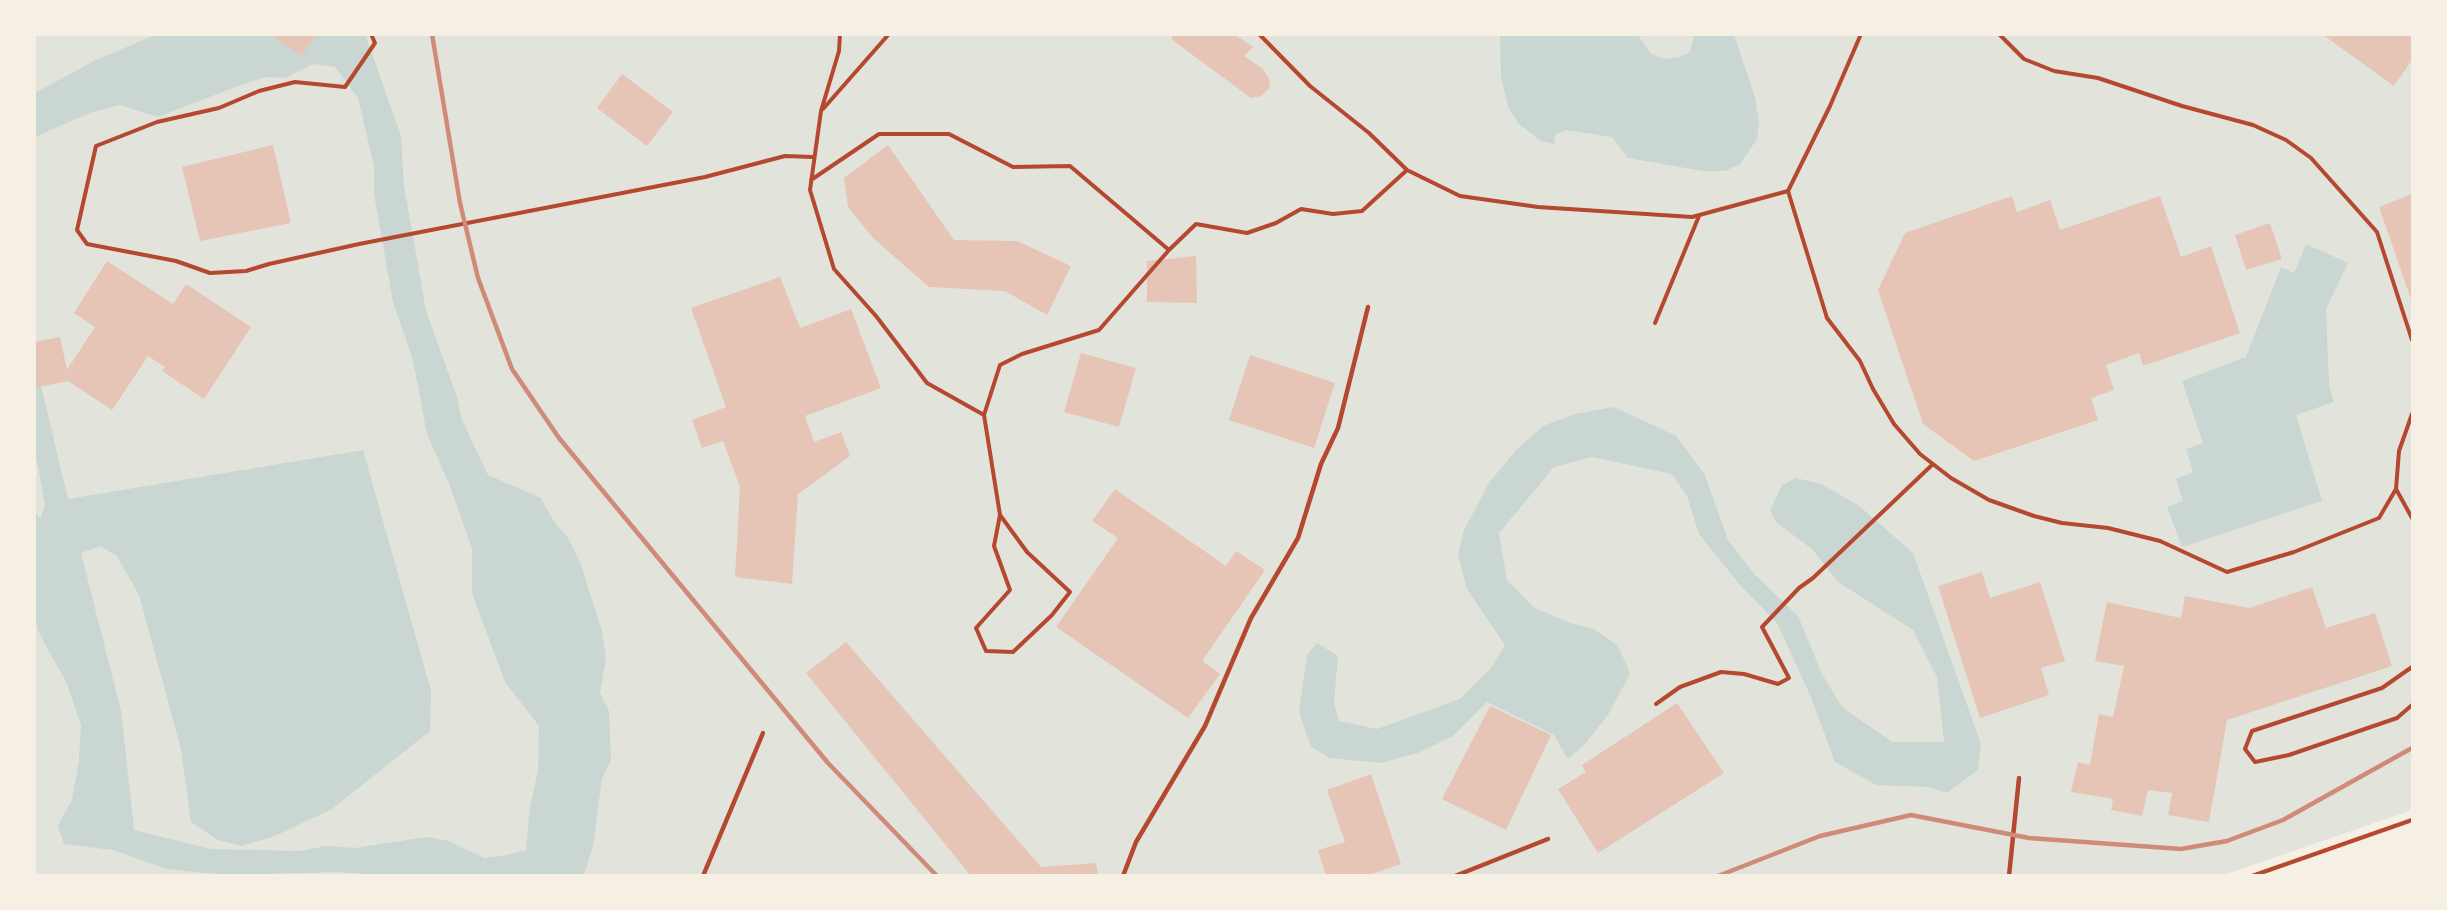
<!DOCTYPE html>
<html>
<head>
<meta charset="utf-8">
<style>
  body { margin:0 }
  #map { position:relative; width:2447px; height:910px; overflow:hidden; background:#f6efe4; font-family:Barlow,sans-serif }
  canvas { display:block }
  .frame { position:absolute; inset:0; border:36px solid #f6efe4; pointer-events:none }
</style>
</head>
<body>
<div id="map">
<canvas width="2447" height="910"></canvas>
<div class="frame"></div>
</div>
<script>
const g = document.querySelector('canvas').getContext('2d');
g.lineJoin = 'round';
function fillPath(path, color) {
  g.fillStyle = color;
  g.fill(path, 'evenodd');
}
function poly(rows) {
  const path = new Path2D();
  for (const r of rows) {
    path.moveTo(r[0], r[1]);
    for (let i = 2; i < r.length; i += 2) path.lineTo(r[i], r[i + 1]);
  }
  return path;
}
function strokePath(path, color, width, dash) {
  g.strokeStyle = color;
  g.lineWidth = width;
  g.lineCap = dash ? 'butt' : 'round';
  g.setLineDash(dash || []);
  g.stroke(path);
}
fillPath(poly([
  [34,35,2412,35,2412,810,2221,876,35,875]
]), '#e2e4dc');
fillPath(poly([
  [155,35,364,35,366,37,401,136,404,186,426,311,457,397,461,418,488,475,541,498,553,520,568,538,580,562,602,631,606,660,600,693,609,711,611,761,602,778,593,846,584,875,388,876,340,872,226,875,166,869,113,850,64,844,58,826,72,800,79,760,81,725,67,684,37,629,35,612,35,511,40,519,45,506,35,450,34,356,68,499,363,450,431,691,430,731,332,809,275,836,241,846,218,840,191,822,181,749,139,595,117,556,100,546,81,553,121,711,134,830,211,849,299,851,326,846,354,848,427,837,449,841,484,858,506,855,526,850,530,806,538,771,539,726,505,682,472,593,472,549,450,486,427,434,413,360,393,302,374,194,374,166,358,98,335,67,313,64,285,78,266,77,238,86,158,117,120,105,92,112,35,137,35,93,94,61],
  [1500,35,1638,35,1651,54,1664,59,1680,57,1690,52,1694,35,1734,35,1755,97,1759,123,1757,139,1740,164,1725,171,1703,171,1628,158,1612,137,1566,130,1555,135,1554,144,1541,141,1518,123,1508,107,1501,77],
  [2306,244,2348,263,2326,309,2329,385,2334,402,2296,415,2322,501,2182,547,2167,507,2183,501,2176,479,2193,472,2186,449,2203,443,2182,381,2246,357,2281,267,2294,273],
  [1614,407,1676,436,1705,475,1728,540,1755,575,1798,616,1822,674,1842,707,1892,742,1944,742,1937,677,1913,630,1838,582,1812,549,1777,523,1770,510,1782,485,1796,478,1821,484,1858,505,1913,553,1981,744,1978,770,1947,793,1929,787,1876,785,1835,762,1811,697,1777,623,1740,585,1699,534,1687,496,1672,474,1592,457,1554,467,1499,533,1507,580,1533,607,1570,623,1594,629,1617,645,1625,661,1630,674,1608,715,1584,745,1568,759,1554,735,1487,702,1453,736,1418,753,1380,763,1330,758,1311,747,1299,712,1307,655,1317,643,1338,656,1334,702,1339,721,1377,729,1460,699,1491,668,1505,645,1467,589,1458,555,1464,530,1489,483,1516,450,1543,426,1575,414]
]), '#c9d6d2');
fillPath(poly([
  [269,34,316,34,302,56],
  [1174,34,1234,34,1253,47,1244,56,1262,68,1269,78,1270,87,1261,96,1251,98,1171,39],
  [2322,34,2407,34,2412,38,2412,60,2394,86],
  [622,74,673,112,647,146,597,108],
  [273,145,291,223,200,241,182,167],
  [888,145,954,240,1017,241,1071,266,1047,315,1005,291,929,287,873,238,848,207,844,178],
  [2412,194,2412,302,2379,207],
  [2012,196,2017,212,2050,200,2060,230,2160,196,2181,257,2211,246,2240,333,2143,366,2139,353,2106,365,2114,390,2091,398,2098,420,1974,461,1923,424,1878,290,1905,233],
  [2270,223,2282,259,2246,270,2235,235],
  [1196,256,1197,303,1147,302,1147,261],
  [107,261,173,304,186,284,251,327,204,399,162,371,165,367,148,356,112,410,68,381,34,388,34,342,60,337,67,370,95,327,74,313],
  [780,277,800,328,851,309,881,388,805,416,814,442,841,432,850,456,798,494,792,584,735,577,740,487,723,441,702,448,692,420,726,407,691,308],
  [1081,353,1136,368,1119,427,1064,412],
  [1250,355,1335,383,1314,448,1229,420],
  [1115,489,1226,566,1236,551,1265,570,1202,661,1220,674,1188,718,1056,627,1118,538,1092,521],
  [1982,572,1990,598,2040,582,2065,661,2041,668,2049,695,1980,718,1938,586],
  [2312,587,2326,628,2375,613,2392,666,2227,720,2209,822,2168,815,2172,793,2148,790,2142,816,2111,810,2113,799,2071,792,2078,762,2090,765,2099,714,2113,717,2124,666,2095,661,2107,602,2181,618,2185,596,2249,608],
  [846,642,1041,867,1096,863,1098,876,971,876,806,673],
  [1677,703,1724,773,1598,853,1558,789,1586,772,1582,765],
  [1490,706,1551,735,1506,830,1442,799],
  [1371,774,1401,864,1366,876,1326,876,1318,850,1345,842,1327,790]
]), '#e6c5b7');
strokePath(poly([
  [371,34,375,43,345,87,295,82,259,91,219,108,157,122,96,146,77,230,87,244,176,261,210,273,246,271,269,264,359,244,705,177,785,156,813,157],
  [840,34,839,51,821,111,810,190,834,269,876,316,927,383,984,415,1000,365,1022,354,1099,330,1169,250,1196,224,1247,233,1276,223,1301,209,1333,214,1362,211,1407,170],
  [1259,34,1310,86,1369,133,1407,170,1460,196,1538,207,1692,217,1788,191],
  [1861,34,1830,106,1788,191,1827,318,1860,361,1873,389,1894,424,1920,454,1951,478,1989,500,2034,516,2062,523,2108,528,2160,541,2227,572,2294,552,2379,518,2396,489,2399,451,2412,414],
  [1999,34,2024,59,2054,71,2098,78,2182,106,2253,125,2286,140,2311,158,2377,232,2412,340],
  [823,109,889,34],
  [811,180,879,134,949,134,1013,167,1070,166,1169,250],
  [1655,323,1699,216],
  [984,415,1000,515,1027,552,1070,592,1052,615,1013,652,986,651,976,628,1010,590,994,546,1000,515],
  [2396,489,2412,518],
  [2412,667,2382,688,2252,731,2245,749,2255,762,2289,755,2397,718,2412,705],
  [1656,704,1680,687,1721,672,1744,674,1778,684,1789,678,1762,627,1799,588,1813,578,1933,464],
  [2252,876,2412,820]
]), '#b5482f', 4);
strokePath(poly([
  [703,876,763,733],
  [1123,876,1136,842,1205,726,1251,618,1298,538,1321,464,1338,428,1368,307],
  [1455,876,1548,839],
  [2009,876,2019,778]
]), '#b5482f', 4.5);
strokePath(poly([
  [432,34,460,203,478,278,512,369,559,438,828,763,937,876],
  [1718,876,1820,836,1911,815,2029,838,2181,849,2227,841,2283,820,2412,748]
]), '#cf8b77', 4.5);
</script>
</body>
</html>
